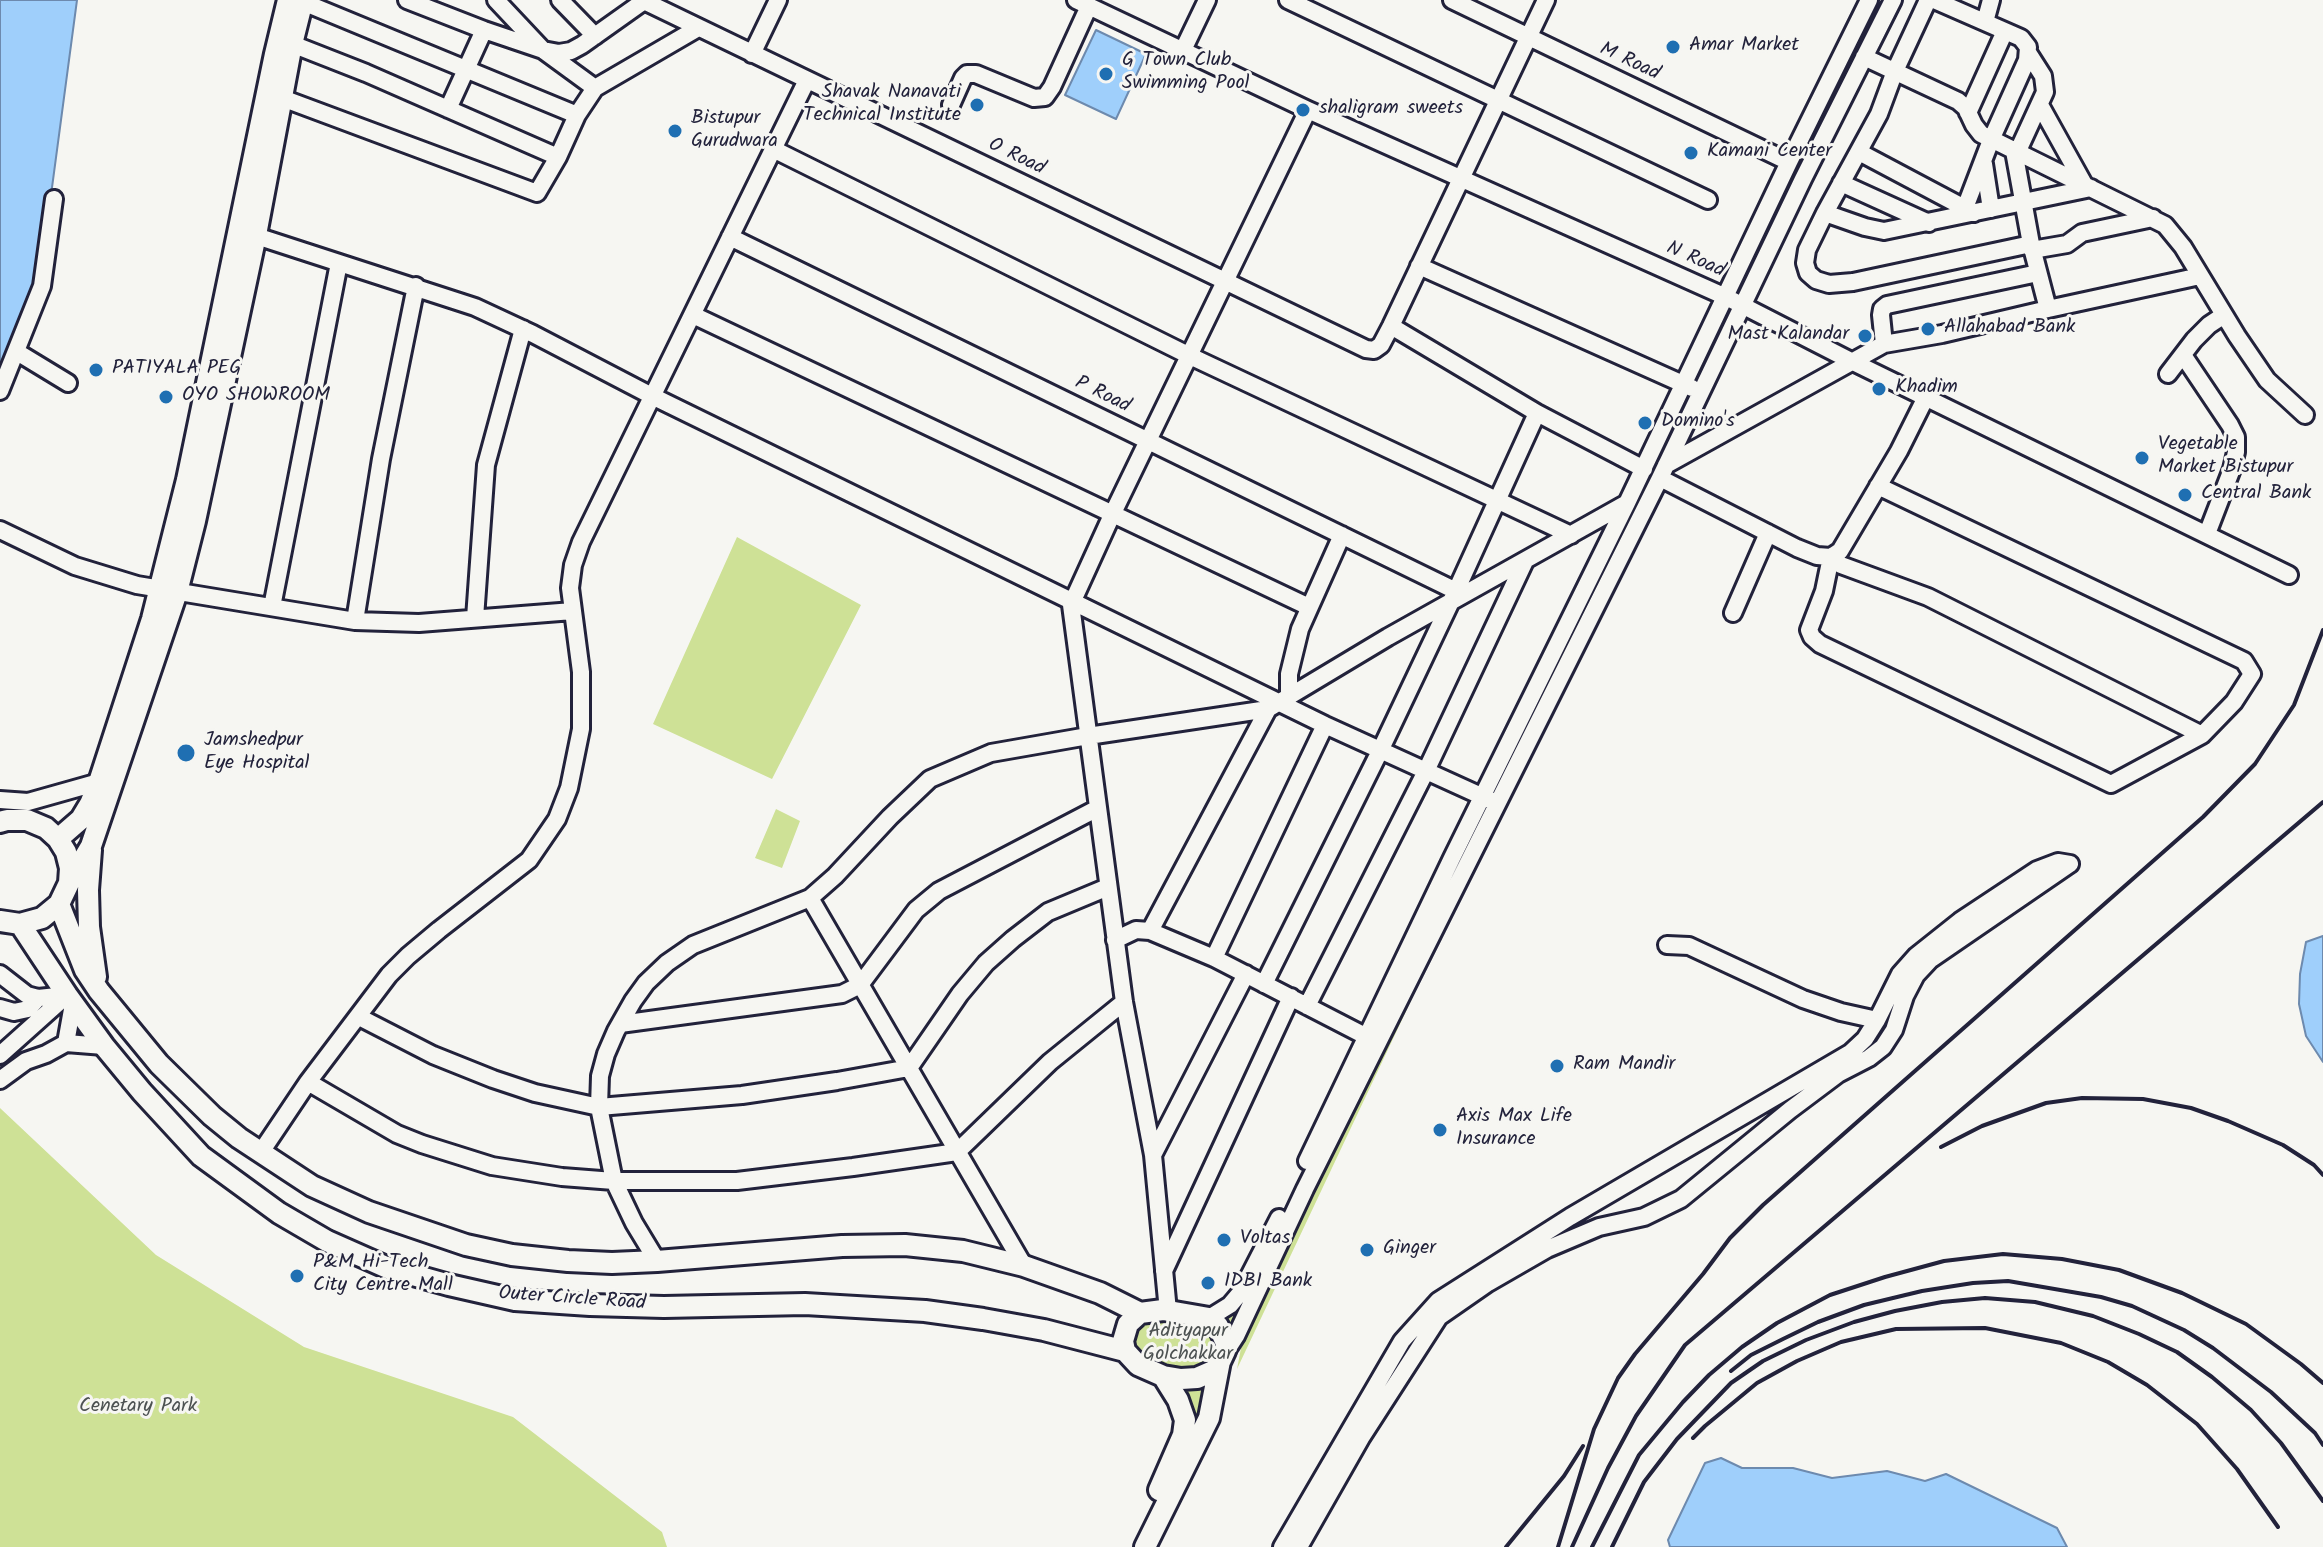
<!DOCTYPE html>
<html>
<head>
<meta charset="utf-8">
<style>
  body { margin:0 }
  canvas { display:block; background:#f6f6f2 }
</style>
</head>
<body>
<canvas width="2323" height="1547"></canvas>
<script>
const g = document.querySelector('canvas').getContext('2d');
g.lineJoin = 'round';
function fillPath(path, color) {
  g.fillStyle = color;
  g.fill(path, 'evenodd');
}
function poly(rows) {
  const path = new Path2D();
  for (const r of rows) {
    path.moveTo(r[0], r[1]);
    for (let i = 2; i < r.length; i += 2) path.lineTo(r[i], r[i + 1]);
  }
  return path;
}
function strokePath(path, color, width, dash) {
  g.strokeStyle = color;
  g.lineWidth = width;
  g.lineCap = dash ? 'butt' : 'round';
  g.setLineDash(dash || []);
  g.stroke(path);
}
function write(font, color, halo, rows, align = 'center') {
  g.font = font + ' Kalam,sans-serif';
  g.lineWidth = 6;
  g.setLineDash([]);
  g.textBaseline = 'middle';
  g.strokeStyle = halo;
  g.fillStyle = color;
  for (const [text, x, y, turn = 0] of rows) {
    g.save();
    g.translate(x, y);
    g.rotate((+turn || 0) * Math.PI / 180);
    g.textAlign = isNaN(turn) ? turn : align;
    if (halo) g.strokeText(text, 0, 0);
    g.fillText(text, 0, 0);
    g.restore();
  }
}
fillPath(poly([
  [1730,313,1734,317,1237,1369,1242,1343,1228,1329,1213,1324,1245,1311,1261,1285],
  [737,537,861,605,772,779,653,724],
  [776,809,800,821,782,868,755,858],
  [0,1108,156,1255,304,1347,513,1417,662,1532,667,1547,0,1547],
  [1137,1319,1204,1319,1223,1349,1207,1371,1164,1368,1133,1352,1130,1329],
  [1181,1388,1210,1390,1179,1468]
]), '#cee196');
const water = poly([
  [0,0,77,0,39,285,0,385,0,0],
  [1096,30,1146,54,1116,119,1065,95,1096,30],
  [2323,936,2323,1062,2306,1036,2299,1004,2300,974,2306,942,2323,936],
  [1721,1458,1742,1468,1793,1468,1832,1478,1887,1471,1925,1481,1946,1474,2057,1528,2067,1547,1670,1547,1668,1540,1705,1463,1721,1458]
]);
fillPath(water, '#9fcffb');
strokePath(water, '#6d8aae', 2);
const minor = poly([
  [407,0,484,30,543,50,559,53,571,51,582,45,644,1],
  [496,0,543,50,595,88],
  [560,0,595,36],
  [642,0,1366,349,1374,350,1381,345,1391,326,1546,0],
  [1076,0,1308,110,1726,297,1853,362,2289,575],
  [1288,0,1708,200],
  [1452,0,1789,162],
  [1928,0,1895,71,1879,114,1825,213,1807,250,1805,263,1808,273,1816,280,1829,284,1853,282,2031,244],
  [1934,0,2021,38,2028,47,2027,60,1991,140,1965,208],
  [303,2,577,115],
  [1985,22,1991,0],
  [292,44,366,73,558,157],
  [1183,50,1207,0],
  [752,54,778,0],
  [1864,57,1958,101,1966,108,1974,125,1981,134,2165,225,2183,247,2237,336,2267,380,2305,415],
  [282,98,537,193,558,157,577,115,595,88,698,28],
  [951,105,963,78,967,74,976,74,1034,98,1045,97,1052,87,1089,6],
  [2040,105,2085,186],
  [448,109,484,30],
  [1968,113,2005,31],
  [773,149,1190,356,1571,535],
  [2014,151,2031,244,2048,309],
  [1859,152,1974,213],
  [2017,153,2045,92,2043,76,2029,54],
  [1984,164,1991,209],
  [1841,183,1929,223],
  [1825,213,1865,227,1884,231,2091,188],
  [247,233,475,307,533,334,652,396,1325,725,1490,800],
  [730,237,1456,591],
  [2032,250,2067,244,2082,233,2153,218],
  [1419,266,1692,388],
  [693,315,1309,607],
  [1391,326,1537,413,1644,469],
  [1884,344,1881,315,1882,309,1887,305,2038,273],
  [17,352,68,383],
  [2183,355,2230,425,2236,437,2236,452,2232,469,2207,534],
  [2168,374,2194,340,2209,325,2224,315],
  [0,391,42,286,54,199],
  [1666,465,1884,344,1942,334,2048,309,2200,276],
  [1660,478,1797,548,1817,556,1831,557,1840,551,1899,451,1926,397],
  [0,530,75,566,137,585,355,621,419,623,573,611],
  [1831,557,1824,591,1809,630,1812,637,1820,644,2111,784,2202,735,2234,702,2252,674,2244,661,1878,486],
  [1831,557,1841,565,1928,597,2202,735],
  [272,607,339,263],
  [1733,613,1768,533],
  [475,618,486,465,523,329],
  [355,621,381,459,416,286],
  [1289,697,1289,674,1300,629,1342,535],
  [0,800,28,802,99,782],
  [810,898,1024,1266],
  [1150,931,1214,958,1375,1041],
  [1115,940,1136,930,1150,931,1268,709],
  [1667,945,1689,946,1803,999,1841,1012,1877,1020],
  [1214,958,1325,725],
  [0,974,27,995,38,998,67,995],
  [1264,984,1380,751,1456,591,1537,413],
  [1307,1006,1426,771,1525,561],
  [0,1008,14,1012,28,1009,38,998],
  [359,1017,433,1055,493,1079,535,1093,599,1107,742,1095,837,1081,909,1068,960,994,986,963,1013,939,1048,912,1108,887],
  [620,1024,842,994,860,985,916,910,939,891,1098,808],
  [66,1043,73,1004],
  [0,1055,67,995],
  [0,1080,26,1061,46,1054,66,1043,104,1046],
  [308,1082,397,1134,422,1144,492,1166,562,1177,614,1181,737,1181,853,1167,957,1152,1050,1062,1124,1002],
  [261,1152,308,1082,389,975,408,956,439,930,529,860,557,819,569,788,581,729,581,672,570,588,573,565,581,542,807,80],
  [1153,1155,1246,974],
  [1307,1161,1452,858,1627,503,1789,162,1869,0],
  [657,1261,634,1223,614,1181,599,1107,600,1076,606,1054,616,1031,633,1001,646,983,667,963,693,945,810,898,835,876,890,817,930,779,991,753,1088,736,1268,709,1388,637,1627,503],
  [1164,1271,1291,997],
  [1168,1311,1153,1155,1124,1002,1071,605,1112,515,1308,110],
  [1209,1318,1230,1305,1241,1292,1279,1218],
  [1225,1353,1236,1336,1305,1189,1660,478,1803,179,1893,0],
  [1282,1547,1402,1341,1438,1301,1570,1217,1850,1053,1865,1039,1877,1020,1900,974,1916,956,1960,921,2037,870,2058,862,2070,864],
  [1299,1547,1361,1438,1439,1317,1488,1283,1547,1249,1599,1227,1644,1217,1681,1199,1790,1110,1838,1074,1869,1058,1883,1047,1894,1030,1905,996,1916,975,1930,960,2070,864]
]);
const major = poly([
  [0,822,7,820,27,820,46,828,58,839,66,852,70,868,69,883,59,904,42,918,20,924,0,921],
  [58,839,81,819,90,804,99,782,152,619,187,480,275,54,288,0],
  [91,850,88,890,89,927,96,977],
  [69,883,91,846,177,592,195,521,256,235,292,44,303,0],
  [59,904,85,970,99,991,159,1064,212,1116,239,1138,312,1186,369,1212,466,1245,512,1255,568,1261,612,1263,657,1261,842,1246,905,1245,963,1251,1024,1266,1100,1293,1140,1313,1163,1310,1209,1318,1218,1326,1226,1343,1225,1351,1218,1366,1213,1371,1197,1378,1181,1379,1163,1376,1138,1365,1125,1351,1123,1341,1128,1324,1140,1313],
  [20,924,67,995,104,1046,142,1092,201,1156,279,1213,327,1241,388,1268,449,1285,515,1300,590,1305,664,1307,805,1304,925,1311,983,1319,1044,1330,1125,1351],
  [1159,1490,1183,1435,1185,1420,1178,1400,1163,1376],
  [1145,1547,1209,1418,1220,1361]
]);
strokePath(minor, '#22223b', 22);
strokePath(major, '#22223b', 26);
strokePath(minor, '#f6f6f2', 16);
strokePath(major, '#f6f6f2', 20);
strokePath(poly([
  [1941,1147,1982,1126,2046,1103,2082,1098,2143,1099,2191,1108,2228,1121,2283,1145,2314,1165,2323,1175],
  [1731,1371,1751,1355,1783,1339,1818,1322,1864,1305,1922,1291,1973,1283,2008,1281,2101,1297,2132,1306,2184,1330,2213,1348,2271,1392,2315,1433,2323,1445],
  [1693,1438,1705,1426,1757,1383,1797,1361,1841,1342,1896,1329,1985,1328,2061,1343,2108,1362,2147,1385,2197,1424,2237,1469,2278,1527],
  [1506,1547,1564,1476,1583,1446],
  [1558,1547,1594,1429,1618,1378,1635,1354,1703,1274,1730,1238,1763,1205,2203,817,2255,764,2294,705,2323,630],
  [1572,1547,1608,1468,1636,1416,1685,1345,2323,802],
  [1592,1547,1639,1455,1683,1402,1709,1375,1742,1347,1777,1323,1830,1295,1885,1277,1944,1261,2003,1254,2062,1259,2119,1270,2182,1293,2246,1324,2301,1364,2323,1383],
  [1612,1547,1644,1482,1677,1439,1731,1383,1763,1361,1806,1340,1854,1322,1895,1311,1942,1302,1985,1298,2035,1302,2093,1316,2139,1334,2177,1352,2212,1377,2251,1410,2281,1443,2323,1501]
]), '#22223b', 4);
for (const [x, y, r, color] of [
  [1673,47,8,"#1f6fb2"],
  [1106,74,8,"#1f6fb2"],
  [977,105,8,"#1f6fb2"],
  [1303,110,8,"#1f6fb2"],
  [675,131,8,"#1f6fb2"],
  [1691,153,8,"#1f6fb2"],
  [1928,329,8,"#1f6fb2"],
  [1865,336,8,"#1f6fb2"],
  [96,370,8,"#1f6fb2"],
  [1879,389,8,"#1f6fb2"],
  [166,397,8,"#1f6fb2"],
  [1645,423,8,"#1f6fb2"],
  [2142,458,8,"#1f6fb2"],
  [2185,495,8,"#1f6fb2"],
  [186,753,10,"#1f6fb2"],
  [1557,1066,8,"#1f6fb2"],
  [1440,1130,8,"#1f6fb2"],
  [1224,1240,8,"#1f6fb2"],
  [1367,1250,8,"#1f6fb2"],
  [297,1276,8,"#1f6fb2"],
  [1208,1283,8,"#1f6fb2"]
]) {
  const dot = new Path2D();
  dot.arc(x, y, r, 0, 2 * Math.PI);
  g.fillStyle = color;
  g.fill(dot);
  strokePath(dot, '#f6f6f2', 3);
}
write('20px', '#22223b', '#f6f6f2', [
  ["Amar Market",1689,47],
  ["G Town Club",1122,62],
  ["Swimming Pool",1122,85],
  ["Shavak Nanavati",961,94,"right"],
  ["Technical Institute",961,117,"right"],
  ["shaligram sweets",1319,110],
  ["Bistupur",691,120],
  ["Gurudwara",691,143],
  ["Kamani Center",1707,153],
  ["Allahabad Bank",1944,329],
  ["Mast Kalandar",1849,336,"right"],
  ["PATIYALA PEG",112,370],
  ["Khadim",1895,389],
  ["OYO SHOWROOM",182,397],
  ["Domino's",1661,423],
  ["Vegetable",2158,446],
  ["Market Bistupur",2158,469],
  ["Central Bank",2201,495],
  ["Jamshedpur",204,742],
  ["Eye Hospital",204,765],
  ["Ram Mandir",1573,1066],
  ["Axis Max Life",1456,1118],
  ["Insurance",1456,1141],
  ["Voltas",1240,1240],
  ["Ginger",1383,1250],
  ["P&M Hi-Tech",313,1264],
  ["City Centre Mall",313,1287],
  ["IDBI Bank",1224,1283]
], 'left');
write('20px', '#22223b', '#f6f6f2', [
  ["M Road",1629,63,25],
  ["O Road",1016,158,26],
  ["N Road",1695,261,24],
  ["P Road",1102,396,26],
  ["Outer Circle Road",572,1300,4]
]);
write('20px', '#4d5252', '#f6f6f2', [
  ["Adityapur",1188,1333],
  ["Golchakkar",1188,1356],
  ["Cenetary Park",138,1408]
]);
</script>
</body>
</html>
